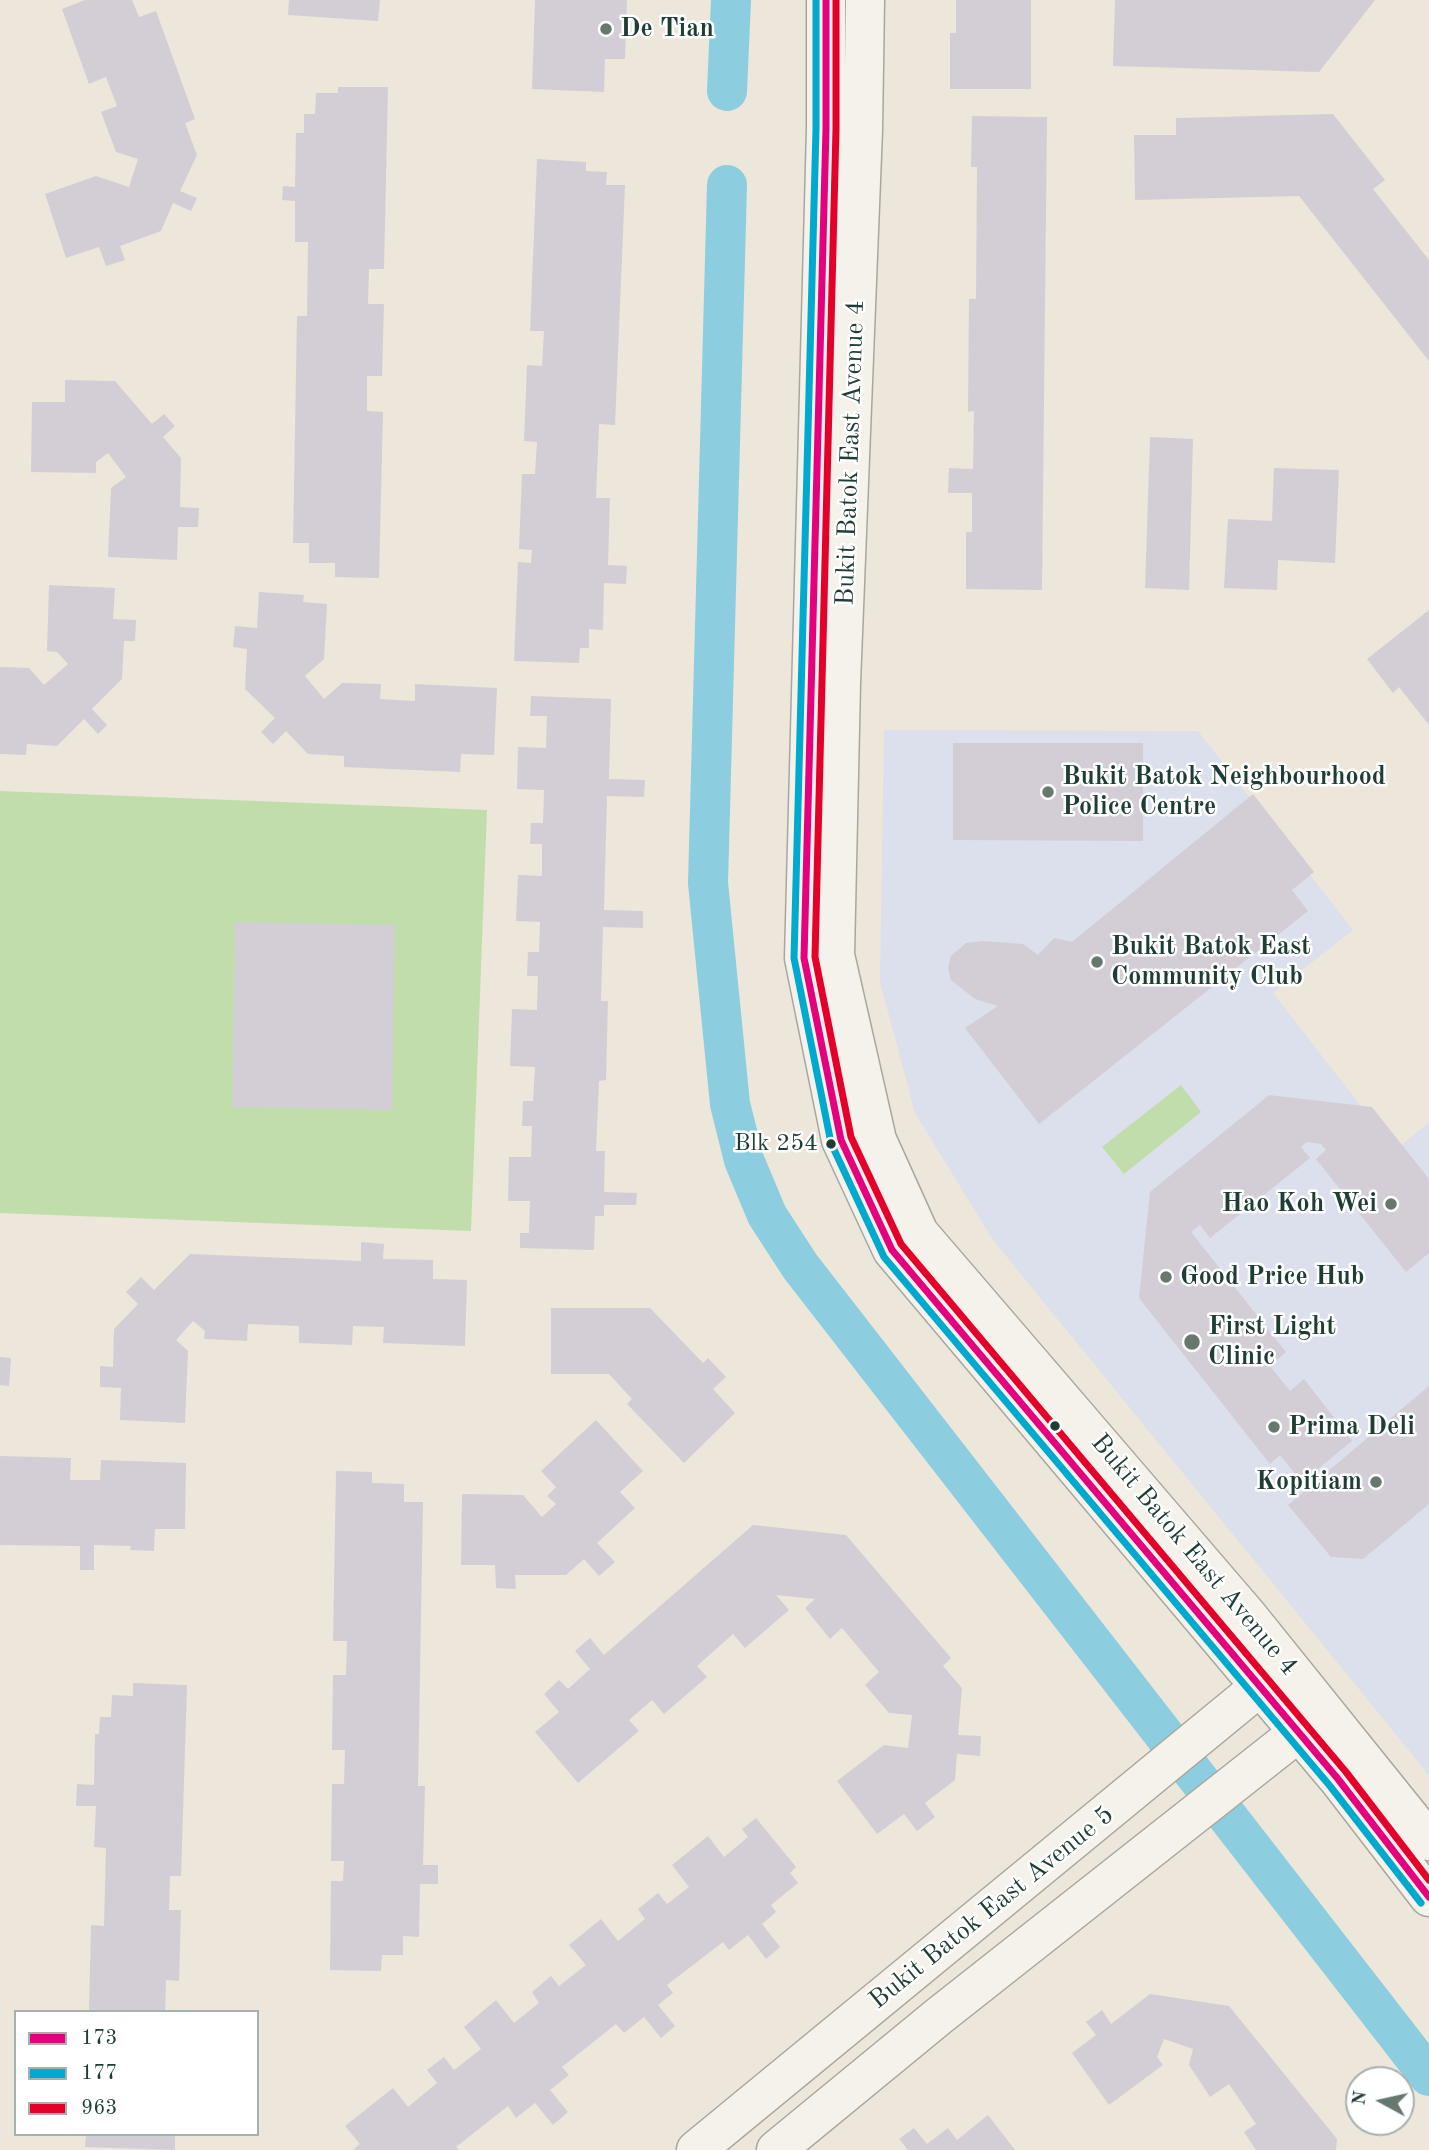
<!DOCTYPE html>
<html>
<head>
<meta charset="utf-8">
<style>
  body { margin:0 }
  #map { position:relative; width:1429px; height:2150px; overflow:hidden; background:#ede6da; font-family:"Old Standard TT",serif }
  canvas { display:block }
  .legend { position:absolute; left:14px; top:2010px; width:245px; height:126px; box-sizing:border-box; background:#fff; border:2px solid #a5b1ae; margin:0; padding:9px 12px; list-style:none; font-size:21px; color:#1f3d34 }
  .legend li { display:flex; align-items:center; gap:14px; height:35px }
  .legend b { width:35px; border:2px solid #a5b1ae }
  .north { position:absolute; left:1345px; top:2066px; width:70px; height:70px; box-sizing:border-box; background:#fff; border:2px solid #a5b1ae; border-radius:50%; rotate:278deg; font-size:19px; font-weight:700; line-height:28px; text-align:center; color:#1f3d34 }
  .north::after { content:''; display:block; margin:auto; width:24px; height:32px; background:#67786e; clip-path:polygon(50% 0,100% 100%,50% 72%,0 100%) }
</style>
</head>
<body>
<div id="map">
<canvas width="1429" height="2150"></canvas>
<ul class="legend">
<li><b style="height:9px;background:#e5007d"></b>173</li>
<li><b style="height:9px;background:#00a9ce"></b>177</li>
<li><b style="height:9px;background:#e4002b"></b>963</li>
</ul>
<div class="north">N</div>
</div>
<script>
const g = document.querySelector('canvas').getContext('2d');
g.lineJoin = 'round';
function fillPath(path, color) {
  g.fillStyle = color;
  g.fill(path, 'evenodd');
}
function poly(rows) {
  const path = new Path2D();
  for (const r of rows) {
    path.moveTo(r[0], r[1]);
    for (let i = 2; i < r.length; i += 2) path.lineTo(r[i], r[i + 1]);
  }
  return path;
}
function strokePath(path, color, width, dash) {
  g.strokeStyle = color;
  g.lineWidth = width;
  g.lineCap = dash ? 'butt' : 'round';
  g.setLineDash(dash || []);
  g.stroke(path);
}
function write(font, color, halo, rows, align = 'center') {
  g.font = font + ' "Old Standard TT",serif';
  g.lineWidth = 5;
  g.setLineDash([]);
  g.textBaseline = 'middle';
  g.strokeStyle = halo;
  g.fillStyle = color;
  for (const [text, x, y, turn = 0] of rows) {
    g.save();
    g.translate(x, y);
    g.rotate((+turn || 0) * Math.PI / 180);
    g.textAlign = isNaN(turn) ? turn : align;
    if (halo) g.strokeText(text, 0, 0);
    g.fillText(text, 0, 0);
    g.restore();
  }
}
fillPath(poly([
  [884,730,1198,731,1353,930,1273,993,1395,1150,1429,1123,1429,1775,993,1240,915,1113,880,982]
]), '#dcdfec');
fillPath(poly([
  [0,791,487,810,471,1231,0,1213],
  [1181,1085,1201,1112,1124,1174,1102,1147]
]), '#c2ddac');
strokePath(poly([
  [727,91,731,0],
  [727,185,708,883,730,1104,744,1160,767,1215,800,1266,1429,2076]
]), '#8dcde0', 40);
fillPath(poly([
  [85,0,132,0,139,17,156,11,195,119,185,123,197,155,180,191,197,198,191,211,173,203,161,231,120,246,125,260,106,266,99,247,66,258,45,194,96,176,129,187,138,159,116,152,101,112,117,106,106,77,89,84,62,9],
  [289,0,380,0,378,21,288,15],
  [535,0,627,0,625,59,605,59,604,92,532,89],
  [956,0,1031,0,1031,89,950,89,950,33,956,33],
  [1115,0,1375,0,1319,72,1113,66],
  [338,87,388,87,384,269,369,269,368,304,384,304,382,376,367,376,367,411,383,412,379,578,335,577,335,563,309,563,309,543,293,543,297,316,307,316,308,242,295,242,295,201,282,200,283,186,295,187,296,133,304,133,304,114,315,114,316,93,338,93],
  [1333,114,1385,180,1373,189,1429,260,1429,361,1299,196,1135,200,1134,135,1176,135,1176,118],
  [972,116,1047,117,1042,590,966,589,966,532,972,532,972,493,948,493,949,468,973,469,974,411,968,412,969,299,976,299,977,167,971,167],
  [537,159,586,162,586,171,607,172,606,185,625,185,615,425,599,424,596,498,610,498,608,565,627,566,626,584,604,583,603,630,589,629,589,648,580,648,579,663,514,661,518,562,531,563,532,550,519,549,522,474,535,474,537,442,524,441,527,365,542,366,544,331,530,331],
  [65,380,115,381,152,424,164,414,175,426,163,437,181,458,180,507,199,508,198,527,178,527,177,560,108,557,111,488,126,477,108,453,96,462,96,473,31,472,32,402,65,402],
  [1150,437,1193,439,1189,590,1145,588],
  [1274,468,1339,470,1335,563,1278,560,1277,590,1224,588,1228,519,1272,521],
  [49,585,115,588,113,619,136,620,135,641,124,641,122,679,92,709,107,725,98,734,84,719,57,746,27,744,26,755,0,754,0,667,29,668,44,685,68,664,57,652,47,651],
  [259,592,304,595,303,602,327,604,324,659,305,676,324,699,342,683,381,684,380,699,415,701,415,684,497,688,494,755,461,754,460,772,344,767,344,756,308,754,286,731,273,744,261,732,275,718,245,689,247,649,233,647,235,626,257,628],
  [1429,610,1429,725,1399,687,1393,693,1367,659],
  [531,696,611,699,609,779,645,780,644,797,607,796,604,910,643,911,643,928,603,927,601,1001,608,1001,606,1080,599,1081,596,1151,605,1151,604,1192,637,1193,636,1205,604,1205,604,1216,595,1216,594,1250,520,1248,520,1233,529,1233,530,1201,508,1201,509,1157,531,1157,532,1126,522,1126,523,1101,533,1101,535,1067,510,1066,512,1009,537,1010,538,976,527,976,528,952,539,952,540,922,516,921,518,875,542,876,542,844,530,844,531,823,543,823,544,790,517,789,518,747,546,748,547,716,530,716],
  [953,743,1143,743,1143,841,953,840],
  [1253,794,1314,872,1292,890,1308,911,1039,1124,965,1028,998,1006,975,999,951,980,948,968,951,956,966,943,982,941,1023,944,1038,955,1054,938,1072,942],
  [235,922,395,925,392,1110,232,1107],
  [1269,1095,1372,1107,1429,1179,1429,1253,1406,1272,1316,1159,1326,1150,1321,1144,1307,1142,1301,1147,1310,1158,1210,1238,1200,1225,1191,1232,1286,1352,1270,1366,1290,1391,1304,1379,1352,1441,1302,1482,1280,1455,1270,1464,1139,1298,1150,1192],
  [361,1242,384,1244,383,1259,433,1260,433,1279,467,1280,465,1346,383,1343,384,1327,353,1326,352,1345,299,1343,299,1326,248,1324,247,1341,204,1339,205,1331,193,1321,176,1340,188,1351,185,1423,120,1420,121,1388,100,1387,100,1366,113,1367,114,1329,138,1304,126,1292,141,1277,154,1290,190,1254,361,1261],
  [551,1308,650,1308,703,1363,708,1358,726,1377,713,1389,735,1413,684,1463,627,1404,632,1399,609,1374,551,1374],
  [0,1357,11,1358,9,1386,0,1385],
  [1429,1386,1429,1504,1363,1559,1331,1557,1288,1505],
  [596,1420,643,1471,620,1492,635,1508,597,1543,615,1562,599,1576,584,1559,566,1575,515,1575,516,1589,496,1588,495,1565,461,1565,462,1494,523,1495,542,1517,556,1504,547,1496,556,1487,541,1471],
  [0,1456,71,1458,70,1480,100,1480,101,1460,186,1463,185,1529,155,1529,154,1551,130,1550,131,1546,94,1545,94,1570,80,1570,80,1546,0,1545],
  [336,1471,372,1472,372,1483,404,1484,404,1502,423,1502,418,1786,425,1786,423,1865,438,1865,438,1884,420,1884,419,1937,403,1936,403,1955,382,1955,381,1971,330,1970,331,1881,343,1881,344,1861,331,1861,332,1784,344,1784,345,1750,332,1750,333,1675,346,1675,347,1641,333,1641],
  [753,1525,846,1535,951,1658,943,1666,962,1688,958,1735,981,1736,980,1756,957,1754,955,1780,925,1803,935,1817,917,1831,904,1814,877,1834,837,1781,884,1745,908,1748,912,1715,889,1713,865,1685,879,1672,842,1628,830,1639,805,1608,815,1599,776,1595,789,1610,745,1648,733,1634,697,1666,707,1677,664,1714,652,1700,629,1720,639,1731,578,1783,535,1732,559,1712,544,1694,559,1680,568,1689,590,1669,575,1651,590,1638,604,1655],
  [133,1683,187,1685,181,1876,170,1876,169,1910,181,1910,179,1981,166,1980,165,2012,89,2012,91,1925,104,1926,106,1848,94,1847,96,1806,76,1806,77,1784,94,1785,95,1734,99,1734,100,1717,111,1717,112,1695,133,1696],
  [756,1818,796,1867,790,1873,798,1883,771,1905,776,1912,762,1924,780,1947,766,1959,748,1935,729,1950,723,1942,667,1985,673,1993,658,2005,675,2026,661,2038,644,2017,624,2033,616,2024,562,2067,569,2075,550,2090,568,2112,553,2125,535,2103,516,2118,508,2106,456,2147,459,2150,353,2150,360,2144,345,2126,393,2088,408,2107,437,2083,427,2070,444,2057,454,2070,481,2049,464,2027,496,2000,514,2023,539,2003,532,1992,551,1976,559,1986,586,1965,569,1945,601,1919,618,1941,645,1919,638,1909,658,1893,667,1904,689,1887,672,1865,708,1836,724,1857,748,1837,742,1829],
  [1150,1994,1229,2006,1337,2139,1336,2150,1256,2150,1244,2132,1256,2124,1229,2084,1210,2097,1189,2065,1193,2049,1164,2039,1157,2057,1163,2065,1109,2105,1072,2053,1096,2035,1086,2022,1102,2010,1111,2024],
  [988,2115,1015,2150,908,2150,899,2139,914,2128,927,2144,948,2128,957,2140],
  [86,2134,175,2134,175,2150,85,2147]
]), '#d3ced5');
const secondary = poly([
  [826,0,826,129,804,958,841,1140,892,1250,1338,1779,1429,1897],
  [865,0,863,130,841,683,835,955,877,1140,919,1233,1248,1616,1429,1841],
  [696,2150,1280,1670],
  [776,2150,939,2016,1318,1717]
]);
strokePath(secondary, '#a8a79f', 41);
strokePath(secondary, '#f5f1eb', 38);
strokePath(poly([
  [826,0,826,129,804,958,841,1140,892,1250,1338,1779,1429,1897]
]), '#e5007d', 7);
strokePath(poly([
  [816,0,816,129,794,958,831,1143,884,1257,1330,1786,1421,1903]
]), '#00a9ce', 7);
strokePath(poly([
  [836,0,836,129,815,957,851,1137,901,1244,1346,1772,1429,1880]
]), '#e4002b', 7);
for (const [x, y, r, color] of [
  [606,29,7,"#67786e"],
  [1048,792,7,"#67786e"],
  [1097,962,7,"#67786e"],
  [831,1144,6,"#1f3d34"],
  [1391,1204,7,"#67786e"],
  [1166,1277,7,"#67786e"],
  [1192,1342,9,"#67786e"],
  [1055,1426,6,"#1f3d34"],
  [1274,1427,7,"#67786e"],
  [1376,1482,7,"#67786e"]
]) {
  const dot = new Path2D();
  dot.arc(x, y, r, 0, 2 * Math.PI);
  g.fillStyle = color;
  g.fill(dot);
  strokePath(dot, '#fff', 2.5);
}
write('24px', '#1f3d34', '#fff', [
  ["Blk 254",818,1144]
], 'right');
write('bold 26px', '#1f3d34', '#fff', [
  ["De Tian",620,29],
  ["Bukit Batok Neighbourhood",1062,777],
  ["Police Centre",1062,807],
  ["Bukit Batok East",1111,947],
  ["Community Club",1111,977],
  ["Hao Koh Wei",1377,1204,"right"],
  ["Good Price Hub",1180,1277],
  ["First Light",1208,1327],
  ["Clinic",1208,1357],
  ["Prima Deli",1288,1427],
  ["Kopitiam",1362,1482,"right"]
], 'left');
write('26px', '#1f3d34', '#fff', [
  ["Bukit Batok East Avenue 4",851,453,-88],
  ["Bukit Batok East Avenue 4",1194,1555,50],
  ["Bukit Batok East Avenue 5",992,1908,-39]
]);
</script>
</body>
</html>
